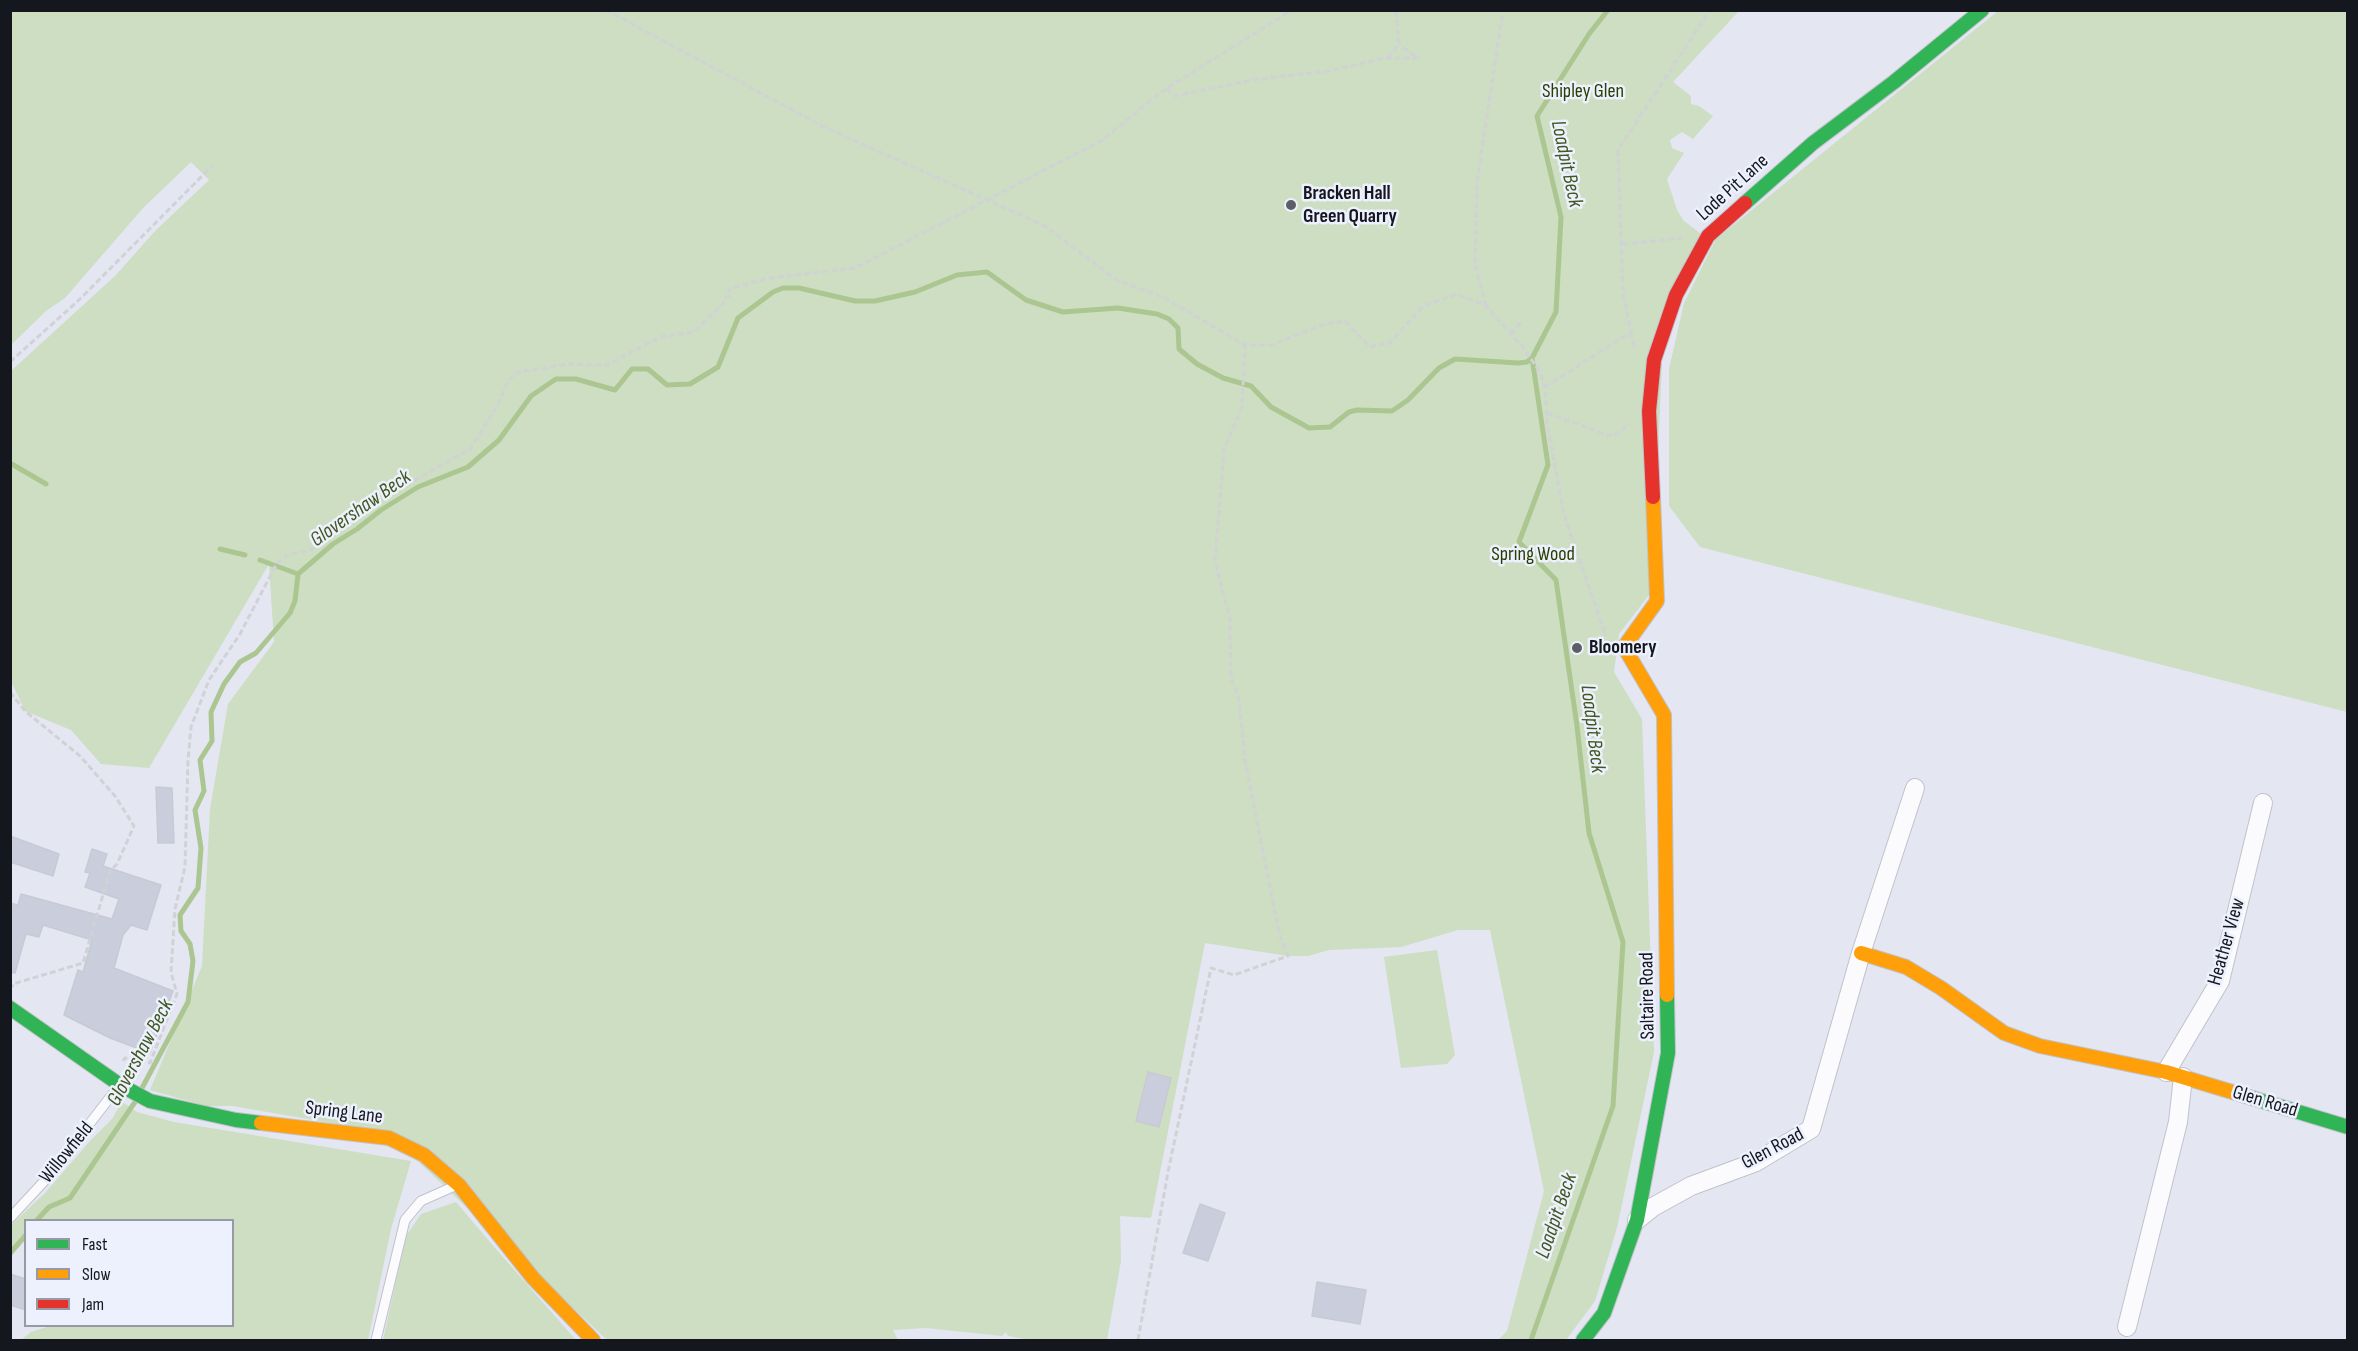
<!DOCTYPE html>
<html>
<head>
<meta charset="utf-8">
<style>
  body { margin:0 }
  #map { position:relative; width:2358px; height:1351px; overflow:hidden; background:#e4e6f2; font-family:"Sofia Sans Condensed",sans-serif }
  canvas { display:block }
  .frame { position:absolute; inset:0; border:12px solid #15171e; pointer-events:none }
  .legend { position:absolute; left:24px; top:1219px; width:210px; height:108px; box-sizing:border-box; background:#edf1fd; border:2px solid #979aa4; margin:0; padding:8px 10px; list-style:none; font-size:18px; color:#15171e }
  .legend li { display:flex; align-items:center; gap:12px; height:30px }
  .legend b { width:30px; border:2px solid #979aa4 }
</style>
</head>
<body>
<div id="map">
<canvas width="2358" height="1351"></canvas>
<div class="frame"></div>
<ul class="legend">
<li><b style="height:8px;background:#30b455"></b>Fast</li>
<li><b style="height:8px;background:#ff9f0a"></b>Slow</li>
<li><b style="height:8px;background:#e5322d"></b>Jam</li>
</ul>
</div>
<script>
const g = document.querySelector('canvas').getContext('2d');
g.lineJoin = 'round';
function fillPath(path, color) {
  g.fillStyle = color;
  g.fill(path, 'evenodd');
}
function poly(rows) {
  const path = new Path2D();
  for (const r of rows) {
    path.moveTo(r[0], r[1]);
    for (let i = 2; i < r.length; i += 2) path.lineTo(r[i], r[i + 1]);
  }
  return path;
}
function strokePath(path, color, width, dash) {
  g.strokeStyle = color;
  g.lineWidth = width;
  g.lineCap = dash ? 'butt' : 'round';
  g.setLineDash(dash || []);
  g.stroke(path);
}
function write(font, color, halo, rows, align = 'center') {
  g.font = font + ' "Sofia Sans Condensed",sans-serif';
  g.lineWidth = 5;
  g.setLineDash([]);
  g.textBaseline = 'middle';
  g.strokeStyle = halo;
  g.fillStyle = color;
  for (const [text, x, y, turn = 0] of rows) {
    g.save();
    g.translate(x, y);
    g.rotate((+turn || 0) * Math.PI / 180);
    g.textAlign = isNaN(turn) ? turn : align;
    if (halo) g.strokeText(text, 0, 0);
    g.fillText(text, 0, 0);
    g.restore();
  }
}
fillPath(poly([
  [11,11,1739,11,1673,82,1691,96,1691,104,1699,106,1713,116,1693,139,1682,132,1670,140,1672,148,1684,153,1667,179,1677,210,1684,221,1701,234,1664,317,1652,591,1619,634,1614,672,1642,719,1654,1052,1617,1228,1595,1301,1566,1340,1498,1340,1507,1331,1544,1191,1490,930,1458,930,1401,947,1329,950,1308,956,1288,956,1205,943,1151,1218,1120,1216,1121,1261,1107,1340,1031,1340,1008,1336,1006,1332,1002,1336,926,1328,893,1330,898,1340,607,1340,388,1133,233,1106,206,1106,150,1090,202,966,210,809,228,704,274,642,269,564,149,768,101,764,71,730,25,711,10,679,11,371,116,275,155,231,209,180,191,162,144,207,65,298,46,311,11,345],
  [1998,11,2347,11,2347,712,1700,547,1669,506,1669,369,1684,303,1716,239],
  [1437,950,1455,1055,1447,1064,1401,1068,1384,957],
  [122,1102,137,1112,174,1122,411,1161,391,1229,368,1340,21,1340,31,1332,50,1326,232,1326,232,1220,26,1220,25,1240,11,1257,11,1225,45,1193,90,1141,112,1119],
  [456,1202,495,1248,576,1340,383,1340,406,1236,421,1214]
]), '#cddec2');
strokePath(poly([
  [10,463,46,484],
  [220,549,245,555],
  [260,560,298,574],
  [142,1088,188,1002,193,961,190,944,181,931,180,915,198,888,201,848,195,810,204,791,200,760,212,741,211,712,224,684,240,662,256,653,290,613,295,601,298,574,333,544,357,529,381,510,418,487,468,467,499,440,531,396,556,379,576,379,615,390,632,369,648,369,667,385,690,384,718,367,738,318,773,292,783,288,799,288,855,301,875,301,915,292,957,275,987,272,1026,300,1063,312,1118,308,1157,314,1169,319,1178,328,1179,349,1197,364,1223,378,1251,386,1271,407,1309,428,1330,427,1349,412,1357,410,1392,411,1408,400,1439,368,1455,359,1518,363,1527,362,1532,358],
  [37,1220,49,1207,70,1198,135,1102],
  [10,1253,26,1235],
  [1531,1340,1613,1106,1623,942,1589,833,1577,726,1556,580,1519,542,1548,465,1532,358,1556,312,1561,217,1537,116,1589,34,1608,10]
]), '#acc691', 5);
const building = poly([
  [156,787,172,788,174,843,158,843,156,787],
  [10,836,59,854,53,876,10,862,10,836],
  [92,849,107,854,103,866,161,885,147,930,131,925,123,935,114,968,173,991,150,1053,110,1038,64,1015,78,970,83,972,92,940,43,925,39,937,26,934,15,973,10,972,10,903,18,905,21,894,112,919,119,899,85,887,90,873,85,872,92,849],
  [1148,1072,1171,1078,1159,1127,1136,1121,1148,1072],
  [1200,1204,1225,1213,1208,1261,1183,1253,1200,1204],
  [10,1274,26,1279,26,1310,10,1305,10,1274],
  [1317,1282,1366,1290,1360,1324,1312,1316,1317,1282]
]);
fillPath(building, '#cacddc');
strokePath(building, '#c8cad3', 1.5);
const lane = poly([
  [10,1218,49,1176,118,1087],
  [376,1340,405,1220,421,1201,457,1185]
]);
const street = poly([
  [2166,1072,2220,981,2263,803],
  [1637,1220,1653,1207,1691,1186,1756,1162,1811,1129,1861,953,1915,788],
  [2127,1327,2178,1122,2183,1077]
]);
const fast = poly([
  [1745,203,1813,143,1894,82,1982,10],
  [10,1008,120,1085,150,1101,236,1120,261,1123],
  [2239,1094,2348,1127],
  [1583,1340,1604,1313,1637,1220,1668,1053,1667,995]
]);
const slow = poly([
  [1653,497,1657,601,1624,647,1664,715,1667,995],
  [1861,953,1906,967,1941,988,2004,1033,2040,1046,2166,1072,2239,1094],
  [261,1123,389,1138,424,1155,459,1185,533,1278,593,1340]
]);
const jam = poly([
  [1653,497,1649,411,1654,360,1676,295,1708,236,1745,203]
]);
strokePath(lane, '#c0c2cb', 11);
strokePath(street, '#c0c2cb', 20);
strokePath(fast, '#c0c2cb', 16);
strokePath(slow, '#c0c2cb', 16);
strokePath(jam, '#c0c2cb', 16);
strokePath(poly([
  [606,10,822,126,1045,226,1118,281,1163,297,1245,345,1271,345,1322,325,1345,321,1370,347,1390,343,1423,306,1457,294,1486,306,1522,346,1540,372,1545,387,1547,423,1564,515,1606,636],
  [1387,57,1399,45,1396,10],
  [1167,89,1175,96,1252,80,1329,71,1386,58,1418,58,1399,45],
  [1623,244,1683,238],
  [1486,306,1475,266,1477,182,1503,10],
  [1631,332,1634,348],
  [1511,334,1521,322],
  [10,362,80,299,213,165],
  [1545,387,1631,332,1623,293,1618,150,1710,10],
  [1547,413,1613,437,1629,424],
  [10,692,25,711,80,756,115,796,134,826,117,864,110,871,83,963,13,984,12,987],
  [123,1061,125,1058,150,1063,177,994,171,972,175,909,185,867,188,760,191,727,209,680,240,634,277,563,289,554,309,551,386,497,471,448,497,406,508,381,515,373,567,364,607,365,660,337,694,332,723,304,725,297,730,296,729,289,769,278,855,268,1101,141,1161,92,1292,10],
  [1138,1340,1168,1172,1211,968,1234,975,1288,956,1279,933,1245,760,1239,699,1231,678,1230,619,1215,562,1224,449,1242,407,1245,345]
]), '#d1d2d6', 3, [6, 3]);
strokePath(lane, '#fbfbfd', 9);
strokePath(street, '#fbfbfd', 18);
strokePath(fast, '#30b455', 14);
strokePath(slow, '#ff9f0a', 14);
strokePath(jam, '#e5322d', 14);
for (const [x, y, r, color] of [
  [1291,205,6,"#5d5f68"],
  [1577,648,6,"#5d5f68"]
]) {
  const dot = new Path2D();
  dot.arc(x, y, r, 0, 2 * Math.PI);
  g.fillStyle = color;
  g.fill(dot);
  strokePath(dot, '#edf1fd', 2);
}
write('20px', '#293f02', '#edf1fd', [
  ["Shipley Glen",1583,92],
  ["Spring Wood",1533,555]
]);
write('20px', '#15171e', '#edf1fd', [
  ["Lode Pit Lane",1733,188,-42],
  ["Heather View",2227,942,-74],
  ["Saltaire Road",1648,996,-91],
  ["Glen Road",2265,1102,17],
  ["Spring Lane",344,1113,7],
  ["Glen Road",1773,1149,-28],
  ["Willowfield",67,1153,-51]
]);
write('bold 20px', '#15171e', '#edf1fd', [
  ["Bracken Hall",1303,194],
  ["Green Quarry",1303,217],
  ["Bloomery",1589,648]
], 'left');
write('italic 21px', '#415820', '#edf1fd', [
  ["Loadpit Beck",1566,164,78],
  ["Glovershaw Beck",361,509,-35],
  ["Loadpit Beck",1592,729,83],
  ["Glovershaw Beck",141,1053,-62],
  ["Loadpit Beck",1557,1216,-71]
]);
</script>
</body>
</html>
